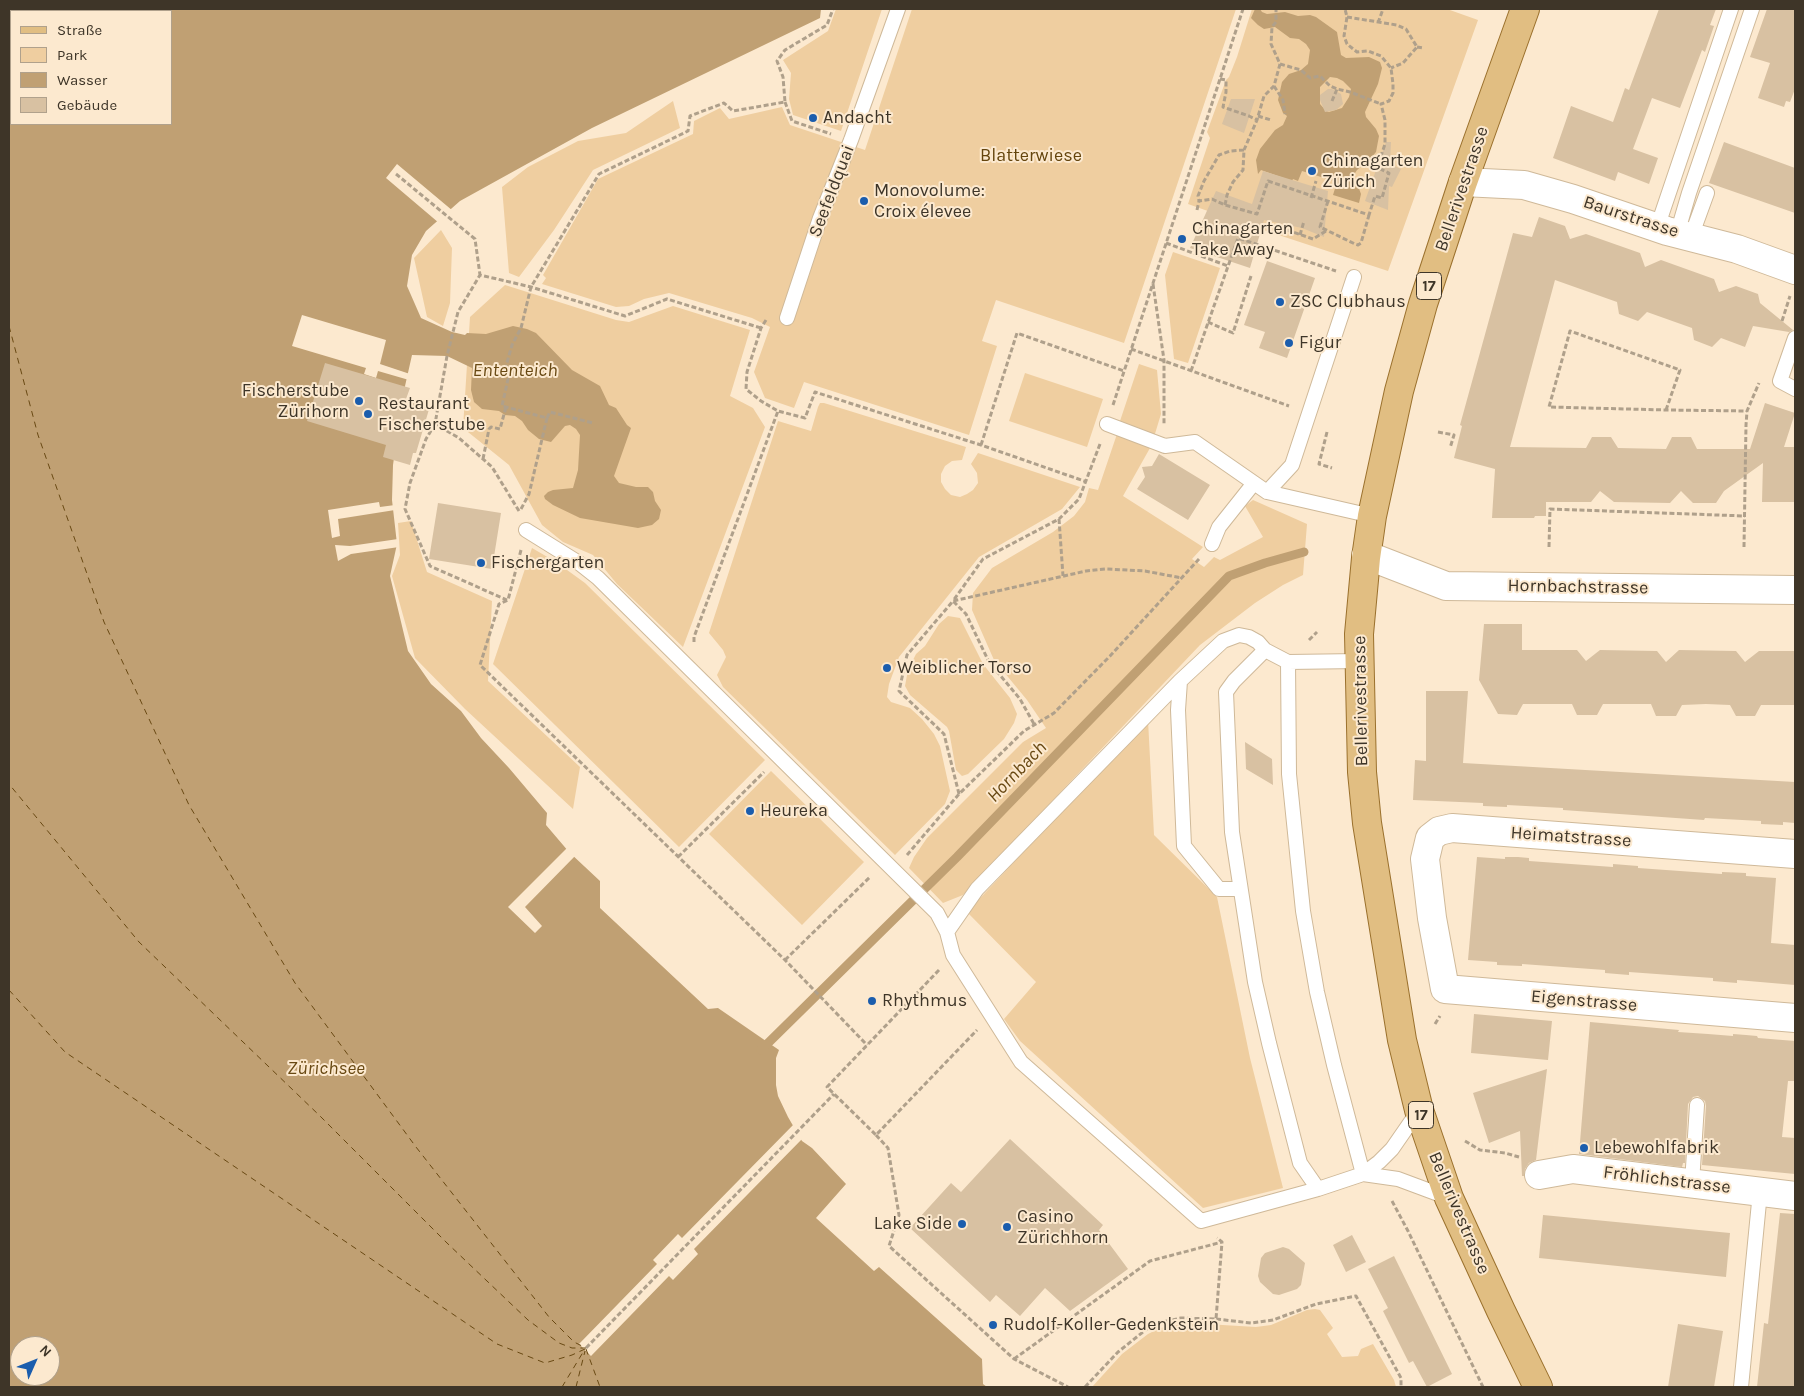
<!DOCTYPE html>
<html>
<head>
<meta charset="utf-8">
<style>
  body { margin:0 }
  #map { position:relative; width:1804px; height:1396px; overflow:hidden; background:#fce9cf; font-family:Karla,sans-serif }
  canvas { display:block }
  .frame { position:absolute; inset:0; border:10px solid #3e3528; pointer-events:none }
  .legend { position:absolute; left:10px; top:10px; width:162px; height:115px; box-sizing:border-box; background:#fce9cf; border:1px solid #b0a18c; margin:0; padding:6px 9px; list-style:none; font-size:15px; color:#3e3528 }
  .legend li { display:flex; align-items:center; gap:10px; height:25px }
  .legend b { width:25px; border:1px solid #b0a18c }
  .north { position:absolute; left:10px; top:1336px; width:50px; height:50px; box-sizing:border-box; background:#fce9cf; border:1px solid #b0a18c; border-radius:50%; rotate:46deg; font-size:14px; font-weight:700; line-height:20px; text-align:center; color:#3e3528 }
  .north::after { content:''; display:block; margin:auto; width:18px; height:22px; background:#1b5dad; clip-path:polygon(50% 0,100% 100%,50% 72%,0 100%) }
</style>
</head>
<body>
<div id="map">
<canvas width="1804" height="1396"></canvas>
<div class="frame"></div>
<ul class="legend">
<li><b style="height:6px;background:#e1be82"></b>Straße</li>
<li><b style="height:14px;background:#efcea0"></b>Park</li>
<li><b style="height:14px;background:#c0a073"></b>Wasser</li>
<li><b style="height:14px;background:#d8c1a2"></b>Gebäude</li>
</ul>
<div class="north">N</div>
</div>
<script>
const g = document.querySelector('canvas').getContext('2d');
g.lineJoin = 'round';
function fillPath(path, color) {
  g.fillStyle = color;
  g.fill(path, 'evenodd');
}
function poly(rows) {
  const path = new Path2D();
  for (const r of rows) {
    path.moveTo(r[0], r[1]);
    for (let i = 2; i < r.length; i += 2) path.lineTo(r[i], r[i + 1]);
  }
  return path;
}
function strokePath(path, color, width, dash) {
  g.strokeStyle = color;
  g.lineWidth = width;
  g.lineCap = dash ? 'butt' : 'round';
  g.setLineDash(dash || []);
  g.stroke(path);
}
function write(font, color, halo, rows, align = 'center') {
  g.font = font + ' Karla,sans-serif';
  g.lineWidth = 4;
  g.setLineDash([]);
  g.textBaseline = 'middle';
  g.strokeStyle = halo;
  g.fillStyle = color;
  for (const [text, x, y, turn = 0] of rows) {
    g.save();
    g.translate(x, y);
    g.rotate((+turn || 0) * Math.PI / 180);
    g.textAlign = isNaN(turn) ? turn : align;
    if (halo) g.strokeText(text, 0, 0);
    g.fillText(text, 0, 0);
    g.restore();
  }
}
fillPath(poly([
  [836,9,882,9,841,131,793,115,789,99,791,73,783,60,828,31],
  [912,9,1236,9,1124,343,996,300,982,341,997,346,969,435,804,382,794,408,765,398,754,372,770,327,752,318,669,293,644,299,629,306,616,307,542,284,546,278,543,275,598,179,693,134,694,121,720,108,729,119,782,107,790,125,865,150],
  [1252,9,1447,9,1478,20,1388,271,1239,222,1188,204,1210,138,1207,132,1226,80,1229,77,1237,57],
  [673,101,680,128,593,170,554,230,519,277,509,273,502,187,528,167,578,141,626,133],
  [441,230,452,248,450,303,443,326,427,317,414,258],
  [1173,252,1220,268,1188,363,1174,359,1165,275],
  [505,285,616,320,629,322,673,306,750,330,730,396,753,408,765,427,683,647,617,584,593,555,563,542,542,525,509,465,463,428,470,317],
  [1139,364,1157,370,1161,414,1154,437,1119,424],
  [1025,373,1103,399,1087,447,1009,421],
  [820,403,824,403,966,447,962,460,952,461,945,466,941,474,941,482,945,489,951,495,960,497,967,494,973,490,978,483,977,473,971,464,978,453,1080,487,1062,509,979,557,899,657,889,684,887,697,891,702,910,708,922,719,934,734,940,746,950,791,945,804,895,855,723,687,717,675,726,657,723,650,709,633,778,421,811,431,818,407],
  [1117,434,1150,448,1123,496,1203,547,1192,559,1204,567,1214,557,1220,560,1263,537,1245,506,1253,500,1307,524,1303,575,1283,585,1255,603,1200,645,963,895,943,903,909,868,914,857,927,838,1023,742,1046,728,1027,700,994,660,972,610,973,593,992,568,1053,532,1074,516,1085,502,1089,488,1098,490],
  [411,521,427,572,492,601,488,681,580,767,573,809,465,709,415,658,392,576,400,555,398,523],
  [532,548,556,562,585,583,765,760,679,847,493,664],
  [948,616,960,618,983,664,1010,698,1017,714,1014,723,1004,739,968,774,962,776,956,770,949,731,947,727,910,695,905,686,908,670,916,654,925,646,939,624],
  [1148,720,1154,835,1217,897,1250,1058,1283,1188,1203,1208,1020,1041,1004,1019,1036,982,967,912],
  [771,771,864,862,802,925,709,834],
  [1315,1309,1320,1310,1333,1328,1327,1334,1342,1357,1358,1356,1361,1349,1373,1344,1394,1380,1396,1387,1092,1387,1122,1354,1148,1334,1160,1328,1189,1323,1256,1327,1271,1325,1307,1310]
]), '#efcea0');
fillPath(poly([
  [9,9,821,9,820,18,592,128,460,201,426,231,412,255,407,286,421,318,452,332,465,335,467,333,486,334,513,326,527,329,536,333,572,370,600,386,609,405,616,408,627,425,631,428,614,476,619,483,636,487,648,487,653,492,655,501,661,510,659,519,652,525,638,528,580,518,553,505,545,499,544,496,548,492,553,490,573,488,578,470,580,435,576,429,570,425,565,426,551,442,539,439,528,430,522,421,515,416,505,415,499,411,482,409,474,402,471,390,472,368,447,356,412,355,403,395,393,465,392,500,397,544,390,576,408,651,431,684,461,711,481,738,509,768,547,813,546,825,569,852,600,881,600,908,708,1009,718,1008,779,1050,776,1058,776,1085,778,1096,788,1117,802,1141,812,1148,846,1184,816,1218,874,1271,879,1267,982,1359,983,1384,987,1387,9,1387],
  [11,11,171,11,171,124,11,124],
  [20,1346,50,1346,50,1376,20,1376],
  [1255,9,1260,9,1262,12,1267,14,1285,12,1298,16,1310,15,1316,17,1337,32,1341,55,1346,58,1369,57,1380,62,1382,68,1378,84,1365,112,1366,117,1376,129,1379,136,1376,152,1370,159,1357,170,1355,173,1355,178,1361,194,1359,203,1333,195,1337,182,1302,171,1298,181,1293,179,1292,181,1261,170,1258,174,1256,160,1260,149,1275,130,1283,125,1287,116,1283,113,1278,100,1282,82,1289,74,1301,70,1308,64,1310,50,1306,44,1299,39,1290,38,1275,27,1264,29,1258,25,1251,18],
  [1330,77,1337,78,1343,81,1351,89,1349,97,1342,108,1329,112,1326,111,1320,104,1320,87]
]), '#c0a073');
fillPath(poly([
  [397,164,453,211,439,223,386,178],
  [302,315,386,340,380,364,410,374,409,380,378,371,376,378,364,374,366,368,292,346],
  [379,502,380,507,395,505,395,510,338,519,340,536,332,538,328,510],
  [398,539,399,547,351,554,338,561,335,545,350,546],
  [568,847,576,855,525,907,542,926,535,933,508,907],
  [795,1123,803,1138,694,1249,698,1254,673,1280,669,1276,591,1356,579,1344,657,1264,653,1260,678,1234,682,1238]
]), '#fce9cf');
strokePath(poly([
  [761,1050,957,857,1229,576,1265,563,1304,552]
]), '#c0a073', 9);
strokePath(poly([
  [9,326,38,435,104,622,189,805,295,983,416,1147,549,1317,574,1342,586,1348,572,1348,559,1343,528,1320,447,1243,320,1116,139,942,9,784],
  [9,990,65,1052,497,1344,545,1363,572,1355,585,1349],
  [586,1349,600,1387],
  [562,1387,585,1349],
  [576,1387,585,1351]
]), '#694913', 1, [6, 5]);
fillPath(poly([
  [1659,9,1716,9,1710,25,1714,26,1705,52,1702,50,1680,108,1652,98,1633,149,1658,158,1649,184,1618,172,1615,181,1553,158,1571,106,1613,122,1625,88,1629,90],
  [1767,9,1795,9,1795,89,1790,102,1786,101,1784,107,1758,98,1770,63,1750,57],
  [1328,89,1332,89,1341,94,1343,104,1336,110,1325,112,1320,100,1320,95],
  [1231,99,1255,99,1244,133,1222,124],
  [1386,142,1391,142,1390,164,1401,169,1392,187,1389,186,1388,210,1365,201],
  [1724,142,1795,168,1795,213,1709,183],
  [1263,171,1328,191,1324,237,1302,228,1264,220,1250,268,1190,248,1216,191,1252,204],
  [1539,217,1565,226,1570,239,1586,234,1640,253,1645,267,1661,260,1714,279,1719,292,1736,286,1758,294,1760,303,1793,330,1789,332,1753,326,1745,347,1721,338,1712,347,1694,340,1692,328,1647,312,1638,321,1619,314,1617,302,1555,280,1510,447,1586,448,1592,437,1611,437,1618,448,1666,449,1672,437,1691,437,1697,449,1750,449,1765,403,1795,413,1784,447,1795,447,1795,502,1762,502,1763,463,1724,491,1716,503,1693,503,1681,491,1670,503,1614,502,1600,491,1591,502,1546,502,1546,516,1535,516,1534,518,1492,518,1495,469,1454,458,1462,426,1460,425,1513,233,1532,237],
  [1267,261,1315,278,1287,358,1259,348,1265,332,1244,325],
  [325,363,410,388,406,399,430,406,416,453,413,453,410,465,383,457,386,445,307,421],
  [1159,454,1210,485,1188,520,1137,489,1145,477,1142,467,1152,466],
  [438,503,501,513,492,569,429,559],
  [1484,624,1522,624,1522,650,1577,650,1586,661,1600,650,1657,651,1666,662,1679,650,1736,651,1745,662,1759,651,1795,651,1795,705,1761,705,1755,716,1736,716,1730,705,1706,704,1682,705,1676,716,1656,716,1651,704,1603,704,1597,715,1577,715,1572,704,1523,704,1517,715,1498,714,1479,680],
  [1426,691,1468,691,1463,763,1795,782,1795,823,1783,822,1783,825,1761,824,1761,821,1705,818,1704,820,1563,810,1563,808,1507,805,1507,807,1483,806,1483,803,1413,800,1415,760,1426,761],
  [1245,742,1272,759,1273,785,1246,769],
  [1477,857,1505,859,1505,857,1518,857,1529,858,1529,861,1613,867,1613,864,1638,866,1638,868,1722,874,1722,872,1746,873,1746,876,1776,878,1771,943,1795,945,1795,985,1737,980,1737,983,1713,981,1713,978,1684,976,1629,972,1629,975,1605,973,1605,970,1522,964,1522,966,1497,965,1497,962,1468,960],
  [1474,1014,1552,1021,1548,1060,1471,1053],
  [1590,1022,1679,1030,1678,1032,1708,1034,1733,1036,1733,1034,1746,1035,1757,1036,1758,1038,1795,1041,1795,1081,1788,1081,1782,1137,1795,1138,1795,1174,1702,1165,1706,1106,1705,1101,1698,1096,1693,1097,1688,1104,1685,1163,1683,1163,1682,1167,1579,1154],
  [1547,1069,1536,1160,1529,1163,1525,1169,1524,1176,1522,1176,1520,1131,1489,1143,1473,1093],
  [1010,1139,1103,1225,1099,1230,1128,1269,1070,1311,1045,1288,1020,1316,996,1295,990,1302,910,1228,951,1183,961,1192],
  [1780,1213,1795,1214,1795,1387,1757,1387,1764,1323,1768,1324],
  [1543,1215,1730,1233,1726,1277,1539,1258],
  [1352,1235,1366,1262,1346,1272,1333,1245],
  [1283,1247,1289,1249,1305,1263,1301,1285,1297,1289,1279,1295,1273,1294,1260,1282,1258,1276,1261,1258,1265,1253],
  [1394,1256,1452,1374,1427,1387,1413,1361,1409,1363,1383,1311,1388,1308,1368,1269],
  [1678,1324,1723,1331,1714,1387,1668,1387]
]), '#d8c1a2');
const service = poly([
  [1657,228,1731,9],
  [1677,234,1689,193,1752,9],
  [1691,237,1707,193],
  [787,318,820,218,851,140,898,9],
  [1795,338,1780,381,1795,389],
  [1107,424,1165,446,1195,442,1267,492,1372,516],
  [1267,492,1292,465,1354,277],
  [526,530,579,563,598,578,937,913,947,932,953,955,1021,1062,1201,1221,1318,1189,1363,1174,1398,1179,1449,1198],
  [1212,544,1219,527,1254,483],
  [1265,650,1234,681,1226,692,1232,832,1255,982,1269,1043,1300,1163,1318,1189],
  [1288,662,1289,774,1303,911,1317,992,1334,1065,1363,1174,1379,1162,1392,1149,1419,1110],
  [1180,681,1178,710,1184,846,1219,889,1240,889],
  [947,932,977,889,1180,681,1223,641,1239,635,1249,637,1258,642,1265,650,1288,662,1359,661],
  [1692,1183,1697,1105],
  [1741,1387,1760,1192]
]);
const minor = poly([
  [1463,182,1524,185,1573,199,1667,231,1737,249,1795,270],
  [1366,555,1446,586,1795,590],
  [1795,854,1452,828,1439,831,1430,838,1425,859,1432,918,1445,989,1795,1018],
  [1539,1175,1573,1169,1795,1196]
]);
const primary = poly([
  [1525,9,1463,182,1423,304,1399,391,1372,516,1366,558,1359,634,1362,772,1367,823,1402,1040,1419,1110,1449,1198,1501,1311,1538,1387]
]);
strokePath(service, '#cfb999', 16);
strokePath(minor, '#cfb999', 30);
strokePath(primary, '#9b712d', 30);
strokePath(poly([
  [1347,17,1397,25,1406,29,1417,47,1403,63,1391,68],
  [1378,23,1383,9],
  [1417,47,1423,48],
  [1280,64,1301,70,1310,78,1320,76,1330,86,1337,89,1350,92,1381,104],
  [1220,79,1226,80,1226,92,1223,107,1249,116,1257,120],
  [1274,86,1283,100,1285,114],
  [1332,101,1337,89],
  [785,102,792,121,831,134],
  [1258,116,1271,120],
  [1244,150,1230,151,1219,155,1204,181,1198,196,1199,201,1212,199,1225,205,1257,214,1268,181,1369,215,1375,196,1382,198,1389,173,1374,166,1382,153,1385,144,1385,120,1381,104,1389,101,1393,93,1393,84,1391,68,1381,56,1368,51,1357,52,1347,44,1344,36,1347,17,1345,9],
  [396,174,475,239,480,275],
  [1311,198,1316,181],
  [1328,201,1320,227,1355,244,1358,245,1361,243,1369,215],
  [1225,205,1227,195,1233,182,1243,170,1244,150,1257,120,1264,96,1274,86,1280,64,1271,44,1272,27,1276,22,1276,9],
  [1197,210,1199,201],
  [1287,230,1313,239,1326,231],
  [1300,235,1304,221],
  [1166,243,1228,266],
  [1153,284,1164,360,1164,424],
  [766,320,761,328,747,372,746,389,761,401,778,411,805,418,815,392,981,445,1087,482],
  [1782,321,1790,296],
  [1208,322,1233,333,1251,276],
  [1131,349,1289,406],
  [1191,371,1238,238,1336,271],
  [1113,405,1243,9],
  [1666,410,1680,370,1570,331,1549,407,1666,410,1747,411],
  [547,418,550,412,593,423],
  [435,424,426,439,410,483,405,509,430,566,507,600],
  [1327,432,1319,464,1332,468],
  [1438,432,1454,435,1450,448],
  [1100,444,1079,499,1059,519,983,559,953,601,1086,571,1105,569,1145,571,1182,578],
  [981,445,1017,333,1124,371],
  [483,459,489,429,491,427,500,429,506,407],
  [521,509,529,494,547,418,502,406,508,379,504,373,512,345,521,328,531,287,599,174,688,131,690,116,724,103,733,111,785,102,783,77,777,61,785,50,827,25,833,9],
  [519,511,492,467,459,438,435,424,447,356,458,312,480,275,531,287,625,316,667,299,761,328],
  [1059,519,1063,576],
  [1549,547,1550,509,1745,516],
  [1744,547,1746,425,1747,411,1759,383],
  [521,550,508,600,499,604,480,665,785,960,867,1045],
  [1309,640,1317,632],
  [694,642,694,637,778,411],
  [959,794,944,734,899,691,907,655,953,601,966,614,989,662,1020,699,1034,724],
  [907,855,959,794,1024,731,1054,713,1110,656,1199,559],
  [678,857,764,772],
  [785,960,870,877],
  [939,970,827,1087,876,1135,977,1030],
  [1435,1024,1440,1016],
  [876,1135,888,1148,899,1215,889,1246,1014,1359,1068,1387],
  [1465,1141,1480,1150,1505,1153,1519,1157],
  [1392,1201,1408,1231,1483,1387],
  [1216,1319,1251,1323,1273,1320,1316,1304,1356,1296,1401,1378,1401,1387],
  [586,1348,834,1094],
  [1014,1359,1150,1261,1222,1242],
  [1085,1387,1118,1352,1153,1324,1181,1318,1216,1319,1222,1242,1217,1238]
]), '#afa08b', 3, [5, 2.5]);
strokePath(service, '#fff', 14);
strokePath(minor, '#fff', 28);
strokePath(primary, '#e1be82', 28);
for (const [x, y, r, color] of [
  [813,118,5,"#1b5dad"],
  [1312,171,5,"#1b5dad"],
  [864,201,5,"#1b5dad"],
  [1182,239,5,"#1b5dad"],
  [1280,302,5,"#1b5dad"],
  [1289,343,5,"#1b5dad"],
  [359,401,5,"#1b5dad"],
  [368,414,5,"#1b5dad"],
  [481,563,5,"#1b5dad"],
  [887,668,5,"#1b5dad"],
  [750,811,5,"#1b5dad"],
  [872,1001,5,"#1b5dad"],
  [1584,1148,5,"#1b5dad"],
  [962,1224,5,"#1b5dad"],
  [1007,1227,5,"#1b5dad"],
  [993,1325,5,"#1b5dad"]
]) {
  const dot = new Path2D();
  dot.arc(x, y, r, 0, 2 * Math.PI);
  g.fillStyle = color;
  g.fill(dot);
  strokePath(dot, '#fce9cf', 2);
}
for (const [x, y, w] of [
  [1429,286,25],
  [1421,1115,25]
]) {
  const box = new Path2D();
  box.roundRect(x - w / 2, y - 13.5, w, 27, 4);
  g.fillStyle = '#fce9cf';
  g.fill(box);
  strokePath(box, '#3e3528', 1);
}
write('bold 16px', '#3e3528', null, [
  ["17",1429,286],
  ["17",1421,1115]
]);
write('18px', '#3e3528', '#fce9cf', [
  ["Andacht",823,118],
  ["Chinagarten",1322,161],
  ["Zürich",1322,182],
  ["Monovolume:",874,191],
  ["Croix élevee",874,212],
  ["Chinagarten",1192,229],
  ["Take Away",1192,250],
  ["ZSC Clubhaus",1290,302],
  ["Figur",1299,343],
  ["Fischerstube",349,391,"right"],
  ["Zürihorn",349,412,"right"],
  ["Restaurant",378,404],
  ["Fischerstube",378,425],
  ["Fischergarten",491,563],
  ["Weiblicher Torso",897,668],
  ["Heureka",760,811],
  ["Rhythmus",882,1001],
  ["Lebewohlfabrik",1594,1148],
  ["Casino",1017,1217],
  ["Zürichhorn",1017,1238],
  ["Lake Side",952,1224,"right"],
  ["Rudolf-Koller-Gedenkstein",1003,1325]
], 'left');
write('18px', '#65450d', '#fce9cf', [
  ["Blatterwiese",1031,156]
]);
write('18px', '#3e3528', '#fce9cf', [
  ["Bellerivestrasse",1462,189,-71],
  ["Seefeldquai",832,191,-69],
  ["Baurstrasse",1631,217,18],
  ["Hornbachstrasse",1578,587,1],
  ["Bellerivestrasse",1361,701,-91],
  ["Heimatstrasse",1571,837,4],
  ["Eigenstrasse",1584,1001,5],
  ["Fröhlichstrasse",1667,1180,7],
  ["Bellerivestrasse",1459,1213,67]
]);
write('italic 19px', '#694913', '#fce9cf', [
  ["Ententeich",515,371],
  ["Hornbach",1017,772,-46],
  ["Zürichsee",326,1069]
]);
</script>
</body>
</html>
